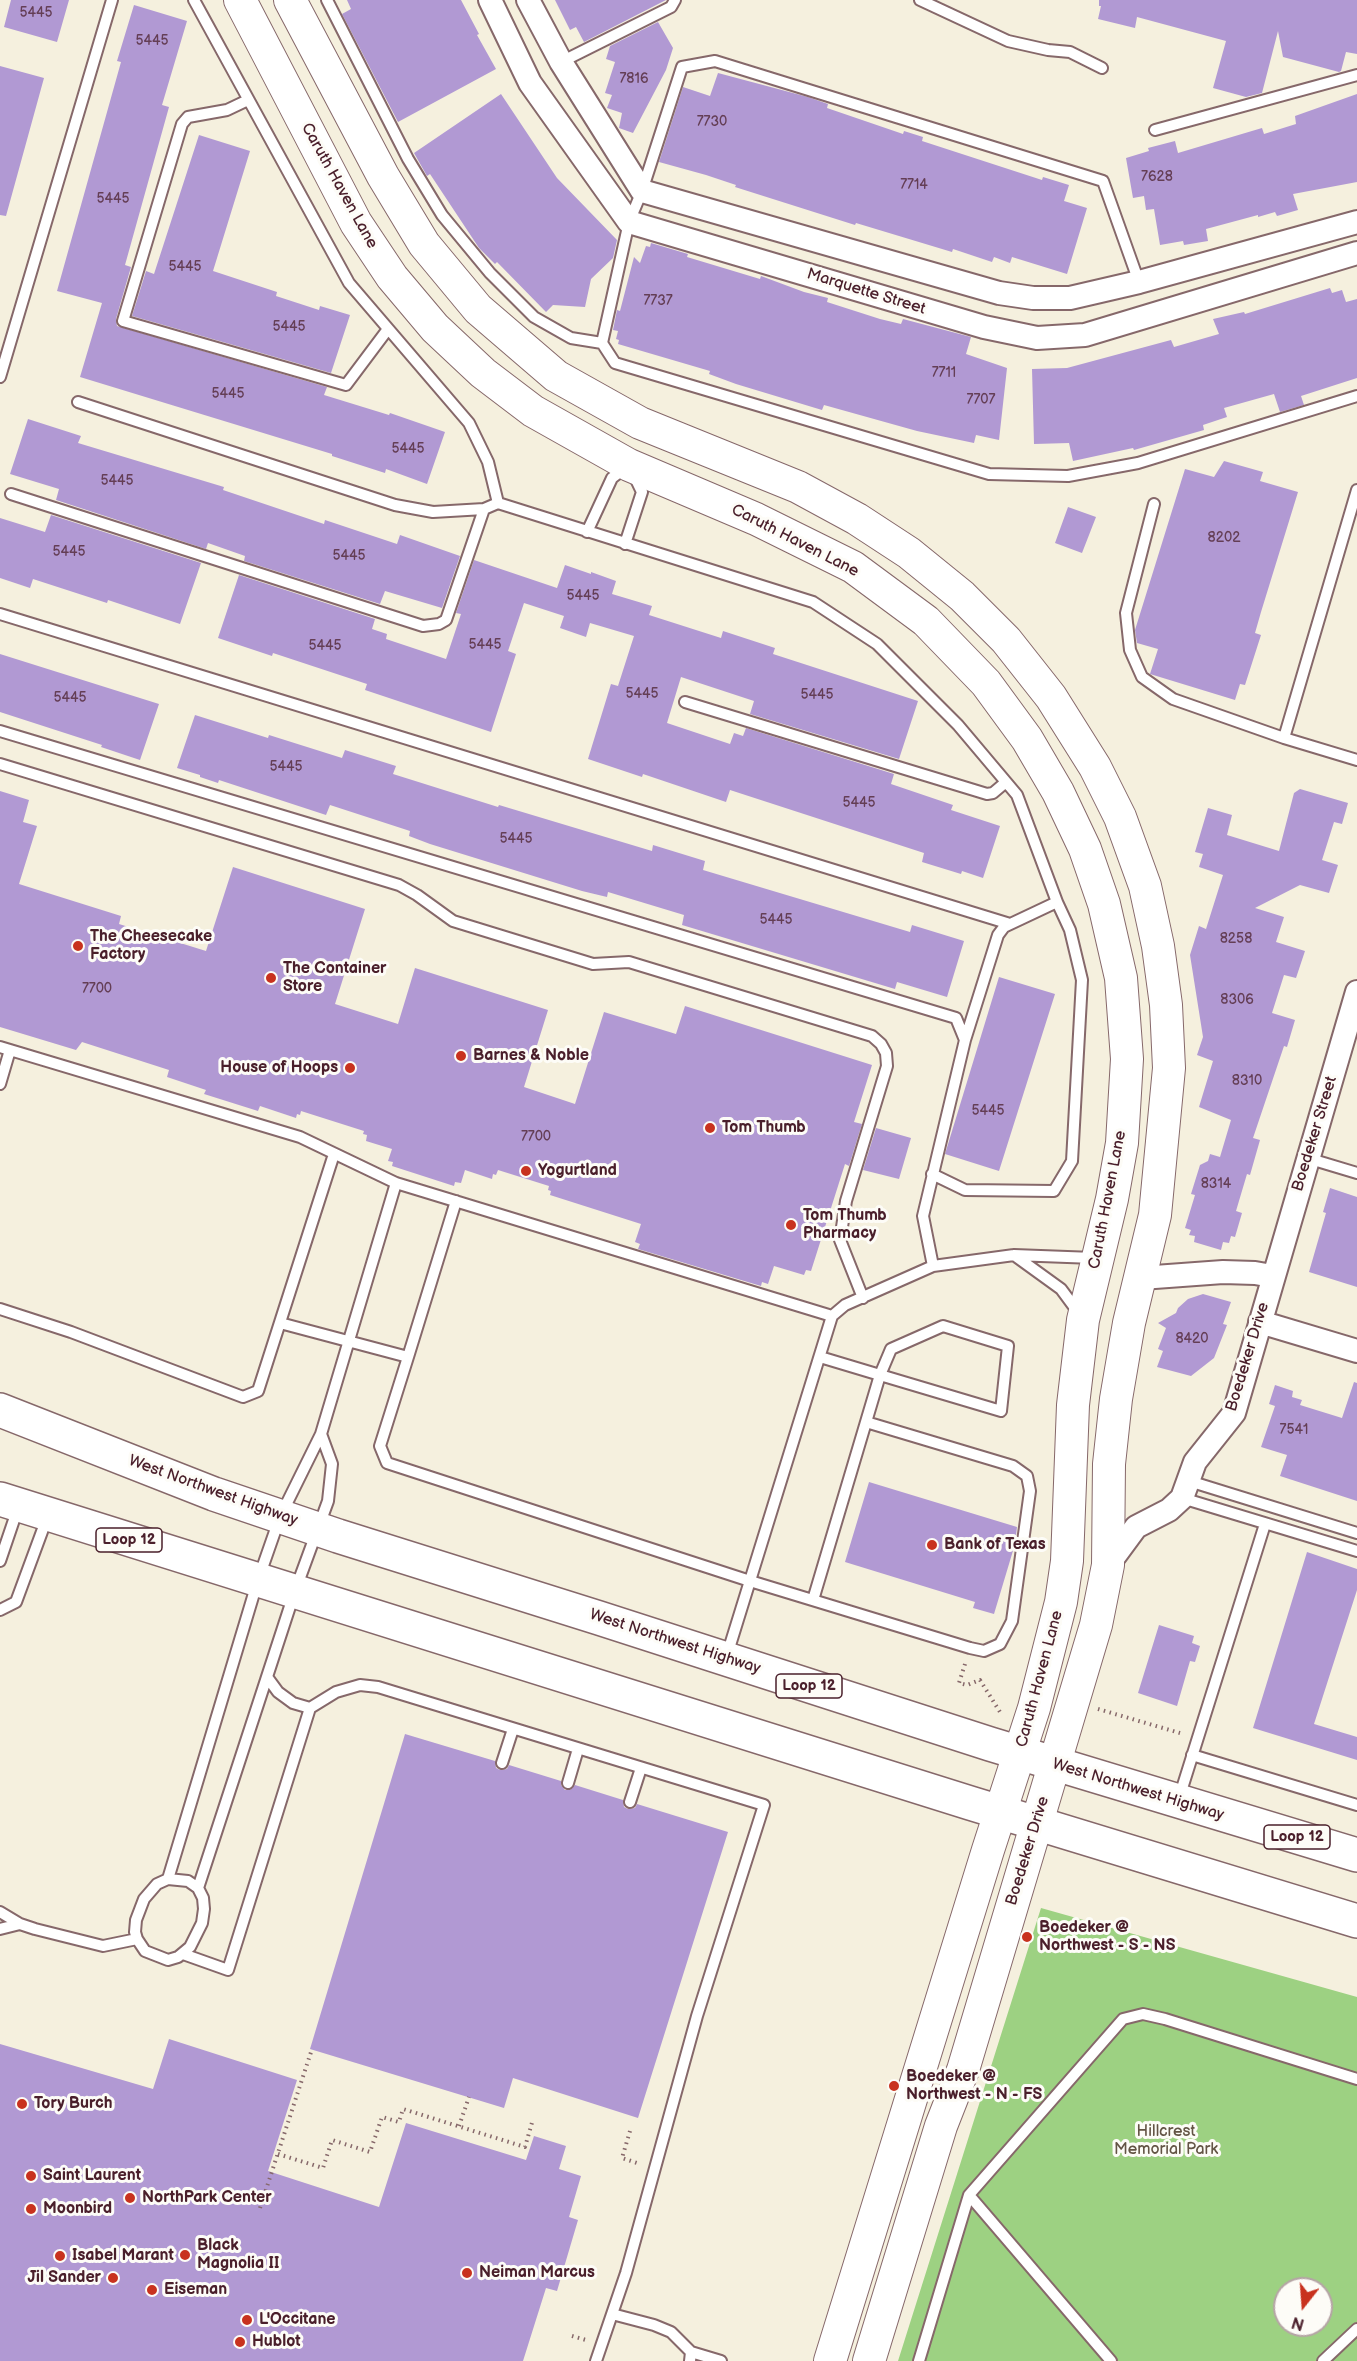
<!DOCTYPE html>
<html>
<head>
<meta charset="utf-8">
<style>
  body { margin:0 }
  #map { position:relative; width:1357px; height:2361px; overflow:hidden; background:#f5f0de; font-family:"Balsamiq Sans",sans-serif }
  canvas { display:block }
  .north { position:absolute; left:1273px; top:2277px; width:60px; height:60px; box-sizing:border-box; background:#fdfcf7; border:2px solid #b5a4a5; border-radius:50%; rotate:197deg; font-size:16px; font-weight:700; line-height:24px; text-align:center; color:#4a1f2b }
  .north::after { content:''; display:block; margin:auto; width:21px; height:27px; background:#c8321e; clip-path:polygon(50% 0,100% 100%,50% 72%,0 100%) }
</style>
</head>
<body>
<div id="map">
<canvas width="1357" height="2361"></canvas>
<div class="north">N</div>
</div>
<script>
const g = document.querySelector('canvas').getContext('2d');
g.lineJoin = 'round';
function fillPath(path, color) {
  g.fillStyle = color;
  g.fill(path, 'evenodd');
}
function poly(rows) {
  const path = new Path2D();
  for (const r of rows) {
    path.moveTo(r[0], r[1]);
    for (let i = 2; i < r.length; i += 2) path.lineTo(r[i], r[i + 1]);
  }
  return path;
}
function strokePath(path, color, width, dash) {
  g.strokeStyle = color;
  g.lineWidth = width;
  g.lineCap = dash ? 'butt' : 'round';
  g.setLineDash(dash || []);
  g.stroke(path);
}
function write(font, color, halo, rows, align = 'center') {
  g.font = font + ' "Balsamiq Sans",sans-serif';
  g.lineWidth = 6;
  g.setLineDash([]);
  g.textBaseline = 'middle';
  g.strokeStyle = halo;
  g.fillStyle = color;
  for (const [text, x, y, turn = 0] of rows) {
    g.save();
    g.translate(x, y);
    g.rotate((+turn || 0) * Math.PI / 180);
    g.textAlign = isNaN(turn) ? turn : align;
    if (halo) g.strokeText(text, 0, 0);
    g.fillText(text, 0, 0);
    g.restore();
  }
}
fillPath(poly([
  [1041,1908,1357,1997,1357,2361,898,2361],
  [1285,2289,1321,2289,1321,2325,1285,2325]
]), '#9dd182');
fillPath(poly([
  [11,0,69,0,57,42,4,27],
  [347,0,461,0,479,34,477,35,496,69,398,122,342,14,351,9],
  [555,0,666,0,584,42,576,27,570,30],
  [1099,0,1357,0,1357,54,1346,52,1341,71,1339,72,1283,57,1278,31,1262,93,1246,97,1213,88,1226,41,1137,17,1135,28,1098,19,1101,6,1099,6],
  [134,5,187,21,162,105,169,107,125,265,131,267,116,319,117,326,327,387,324,395,389,415,390,413,445,432,427,484,386,469,385,473,332,456,332,454,80,377,102,303,57,291,121,62,117,61],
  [658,22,673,48,666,70,633,133,619,128,622,113,607,108,612,95,605,93,615,62,606,59,610,46],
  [0,66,44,78,6,216,0,215],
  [718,73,808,97,828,104,827,108,903,134,904,131,923,137,922,141,1042,180,1043,177,1069,185,1064,201,1087,208,1067,274,1012,257,1010,263,994,257,992,262,953,249,952,252,856,223,855,225,735,187,736,185,706,175,659,162,683,87,710,96],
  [501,94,557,178,617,240,613,258,591,279,585,307,553,305,546,312,497,262,495,264,479,248,430,174,427,176,414,153],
  [1357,94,1357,182,1293,194,1298,210,1277,216,1275,212,1258,217,1258,215,1206,229,1208,241,1184,245,1183,241,1160,245,1154,209,1146,210,1144,196,1133,198,1126,158,1149,151,1148,148,1175,141,1178,153,1262,128,1264,134,1296,124,1295,116],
  [199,135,250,151,213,271,277,292,276,296,319,310,320,306,350,315,331,373,132,316,146,271,154,274],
  [651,243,688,254,687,257,760,279,761,276,804,292,828,298,827,302,880,319,901,324,903,319,971,337,966,354,1007,368,999,440,976,435,974,443,917,431,824,405,822,410,736,384,709,374,710,371,618,344,619,340,616,339,618,331,613,330,617,310,620,311,634,257,640,263,646,246,650,247],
  [1330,288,1332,293,1342,290,1346,302,1357,299,1357,378,1301,396,1304,405,1280,412,1274,394,1224,408,1227,417,1203,425,1204,430,1134,450,1133,448,1073,461,1069,443,1034,444,1032,369,1067,368,1171,340,1174,347,1219,334,1213,319,1244,312,1245,314],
  [28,419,81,436,78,443,224,487,223,490,324,524,325,520,397,544,400,535,460,556,442,608,385,591,380,604,244,561,245,556,208,543,206,549,56,500,59,489,10,474],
  [1224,461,1263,472,1260,481,1298,492,1261,612,1255,633,1261,635,1245,685,1240,684,1235,700,1150,674,1158,649,1137,643,1135,630,1185,469,1214,477],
  [1068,507,1096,517,1082,553,1055,543],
  [51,515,201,563,180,624,108,600,107,603,33,579,30,588,0,578,0,518,45,532],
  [474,560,557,588,565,565,591,574,591,572,616,581,612,594,652,606,649,615,721,638,723,631,775,648,773,654,918,701,899,759,750,714,754,701,681,677,667,723,730,744,734,733,743,736,746,728,894,774,891,784,953,805,951,810,1000,826,983,878,962,871,961,874,922,862,924,853,730,790,726,802,643,774,642,777,588,759,611,684,618,686,634,636,590,623,586,637,560,628,564,616,524,603,508,651,516,654,491,732,365,690,367,684,273,653,272,656,218,638,239,575,375,619,372,629,387,634,386,639,446,659,461,614,456,613],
  [0,654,159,704,140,760,101,747,102,745,0,712],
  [195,715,268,738,269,735,342,758,345,750,396,766,393,774,498,807,499,805,652,851,653,845,705,861,703,870,910,932,912,925,964,941,947,997,897,982,895,989,682,925,684,915,608,892,607,897,582,891,430,844,409,836,410,831,330,805,326,815,219,780,218,783,200,777,200,775,177,768],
  [1300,789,1348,803,1342,824,1334,822,1322,860,1338,865,1329,893,1300,885,1255,908,1284,917,1276,942,1305,951,1296,978,1284,975,1272,1013,1295,1020,1287,1047,1284,1046,1253,1138,1260,1140,1250,1175,1247,1174,1236,1211,1242,1213,1235,1237,1231,1236,1229,1243,1223,1242,1221,1250,1194,1242,1195,1236,1189,1235,1191,1230,1185,1228,1195,1195,1191,1194,1200,1165,1208,1161,1210,1154,1220,1157,1231,1120,1199,1107,1213,1061,1197,1055,1203,1037,1190,955,1199,926,1206,929,1223,875,1199,867,1203,854,1195,852,1208,808,1232,815,1227,835,1279,851,1294,793],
  [0,791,29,800,23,822,37,826,19,884,121,916,119,924,206,951,233,867,365,909,335,1004,398,1024,415,968,548,1010,524,1087,575,1104,604,1012,676,1034,685,1006,872,1065,854,1122,862,1124,849,1166,845,1164,811,1271,806,1270,804,1275,774,1266,768,1284,762,1282,761,1286,638,1249,640,1244,635,1242,641,1224,550,1195,551,1191,548,1190,549,1186,498,1170,496,1175,493,1174,492,1179,465,1170,461,1183,455,1182,454,1186,392,1166,393,1162,388,1161,392,1149,366,1141,367,1135,363,1134,364,1131,301,1111,300,1115,297,1114,296,1118,260,1106,258,1111,204,1094,206,1090,167,1077,169,1070,82,1042,76,1050,0,1027],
  [999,977,1055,994,999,1171,945,1154],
  [876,1128,911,1138,899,1179,863,1170],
  [1330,1188,1357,1197,1357,1287,1309,1272,1326,1213,1323,1212],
  [1203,1294,1231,1302,1223,1324,1227,1325,1214,1358,1191,1376,1157,1367,1163,1351,1158,1349,1166,1328,1158,1323,1176,1313,1178,1308,1188,1299],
  [1354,1382,1357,1383,1357,1501,1280,1476,1287,1455,1261,1447,1275,1406,1269,1404,1275,1385,1293,1391,1292,1397,1302,1400,1300,1405,1342,1418],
  [869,1482,1017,1527,1015,1544,994,1614,973,1608,975,1602,845,1562],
  [1307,1552,1357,1569,1357,1590,1314,1724,1357,1737,1357,1760,1253,1728],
  [1159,1625,1194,1636,1192,1643,1200,1646,1195,1662,1190,1661,1177,1706,1138,1693],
  [405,1734,495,1761,496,1768,500,1770,507,1769,509,1765,561,1781,561,1785,565,1790,570,1790,575,1785,623,1800,624,1807,628,1809,635,1808,637,1804,728,1832,638,2118,513,2078,504,2108,310,2049],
  [169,2039,297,2080,268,2171,379,2207,406,2123,526,2160,534,2136,566,2146,559,2169,581,2176,569,2217,578,2220,557,2291,546,2288,523,2361,0,2361,0,2044,153,2089]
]), '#b199d3');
const service = poly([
  [194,0,349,283,469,423,488,462,498,503,813,602,877,644,958,725,1017,795,1057,902,1070,930,1082,980,1072,1161,1054,1191,965,1190,932,1174],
  [327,0,408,159,442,215,490,273,534,317,571,338,602,343],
  [920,0,1008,41,1048,50,1070,52,1102,68],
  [561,62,671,7,675,0],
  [248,100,227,110,188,117,182,124,123,321,346,385,388,329],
  [1155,130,1357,75],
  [1139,282,1103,181,715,61,682,67,642,191,629,222,602,343,615,363,989,474,1068,476,1138,463,1357,396],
  [0,377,112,0],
  [78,402,395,505,433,512,484,509],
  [1357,490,1284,738,1357,760],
  [11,494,423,626,439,624,446,620,484,509,498,503],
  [1154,504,1126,613,1130,650,1142,677,1173,699,1284,738],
  [587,532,612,478,629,465,642,492,625,544],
  [0,614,1010,924],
  [685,702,987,794,993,793,1006,782],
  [0,731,956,1018,965,1040,923,1216,933,1266],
  [0,764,399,885,417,895,453,921,593,964,629,962,872,1036,881,1044,886,1053,887,1066,846,1201,840,1240,863,1298],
  [965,1040,998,935,1004,927,1057,902],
  [0,1047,300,1137,396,1183,832,1316],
  [0,1084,10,1050],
  [1307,1158,1357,1173],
  [1014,1255,1061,1289,1078,1312],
  [0,1309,71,1332,243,1397,258,1391,334,1154],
  [280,1323,408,1357,380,1446,387,1463,750,1581,970,1648,984,1651,1000,1644,1012,1621,1030,1491,1027,1476,1013,1466,866,1422,813,1600],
  [408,1357,456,1201],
  [820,1357,880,1375,1001,1411,1008,1346,943,1326,891,1349,880,1375,866,1422],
  [1189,1481,1357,1533],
  [1182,1498,1357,1551],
  [0,1561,18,1508],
  [0,1610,16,1602,47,1518],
  [727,1655,832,1316,845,1305,933,1266,1014,1255,1094,1258],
  [267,1677,278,1692,293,1703,310,1708],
  [1192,1755,1357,1805],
  [502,1763,513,1729],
  [568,1783,578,1749],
  [1179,1798,1265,1524],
  [630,1802,641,1768],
  [168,1879,258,1580,280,1517,321,1434,396,1183],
  [168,1879,188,1881,198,1888,203,1898,204,1909,202,1923,190,1947,178,1957,168,1960,145,1951,137,1939,135,1932,136,1920,144,1899,157,1884,168,1879],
  [198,1888,295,1591,328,1501,332,1464,321,1434],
  [0,1912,20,1924,35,1929,103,1946,137,1939],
  [0,1929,20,1924],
  [183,1954,228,1970,310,1708,336,1692,360,1685,378,1687,764,1805,697,2016,626,2273,596,2361],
  [969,2195,1111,2361],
  [612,2314,654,2325,671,2332,691,2352,690,2361],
  [691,2352,721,2361],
  [919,2361,969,2195,1123,2019,1143,2014,1165,2019,1357,2079],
  [1323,2361,1357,2329]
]);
const minor = poly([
  [490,0,530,83,629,222,984,327,1037,338,1085,335,1357,253],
  [528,0,561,62,642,191,999,293,1033,298,1070,298,1139,282,1357,222],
  [1141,1278,1223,1272,1255,1273,1272,1276],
  [1260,1322,1357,1351],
  [1108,1565,1136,1527,1169,1510,1182,1498,1195,1462,1234,1413,1357,992]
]);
const secondary = poly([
  [240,0,356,223,392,277,435,328,483,373,533,411,629,465,756,519,853,567,926,621,986,683,1027,739,1058,792,1085,849,1104,904,1121,978,1127,1059,1122,1143,1112,1199,1083,1320,1073,1405,1067,1561,1061,1602,1034,1708,988,1850,830,2361],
  [290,0,383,176,424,244,478,309,556,376,640,423,798,487,857,519,909,553,962,596,1006,640,1051,697,1095,767,1120,817,1145,886,1158,946,1166,1005,1169,1068,1155,1215,1129,1323,1116,1399,1109,1464,1108,1565,1096,1625,963,2070,941,2126,869,2361]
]);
const primary = poly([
  [0,1410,214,1494,338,1536,599,1618,990,1744,1357,1855],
  [0,1499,970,1803,1357,1921]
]);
strokePath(service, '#86686a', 14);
strokePath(minor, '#86686a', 26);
strokePath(secondary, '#86686a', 34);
strokePath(primary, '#86686a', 36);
strokePath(poly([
  [965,1664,959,1683,967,1685,980,1680,1000,1712],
  [1098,1709,1180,1733],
  [459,2126,469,2097],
  [630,2131,622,2158,640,2164],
  [278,2154,323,2168,332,2140,370,2152,382,2117,399,2122,403,2109,525,2147,533,2119],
  [260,2208,312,2049],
  [572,2336,586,2340]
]), '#86686a', 4, [1.5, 4.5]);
strokePath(service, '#fff', 10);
strokePath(minor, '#fff', 22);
strokePath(secondary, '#fff', 32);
strokePath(primary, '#fff', 33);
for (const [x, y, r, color] of [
  [78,946,6,"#c8321e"],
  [271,978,6,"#c8321e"],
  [461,1056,6,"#c8321e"],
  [350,1068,6,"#c8321e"],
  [710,1128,6,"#c8321e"],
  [526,1171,6,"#c8321e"],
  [791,1225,6,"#c8321e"],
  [932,1545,6,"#c8321e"],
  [1027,1937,6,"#c8321e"],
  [894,2086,6,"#c8321e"],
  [22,2104,6,"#c8321e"],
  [31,2176,6,"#c8321e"],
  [130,2198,6,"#c8321e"],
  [31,2209,6,"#c8321e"],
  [185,2255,6,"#c8321e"],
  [60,2256,6,"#c8321e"],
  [467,2273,6,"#c8321e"],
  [113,2278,6,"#c8321e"],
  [152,2290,6,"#c8321e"],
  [247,2320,6,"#c8321e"],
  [240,2342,6,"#c8321e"]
]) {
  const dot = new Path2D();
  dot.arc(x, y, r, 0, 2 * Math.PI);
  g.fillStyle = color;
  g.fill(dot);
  strokePath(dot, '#fdfcf7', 2);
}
write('14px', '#643e55', null, [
  ["5445",36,13],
  ["5445",152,41],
  ["7816",634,79],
  ["7730",712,122],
  ["7628",1157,177],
  ["7714",914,185],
  ["5445",113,199],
  ["5445",185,267],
  ["7737",658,301],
  ["5445",289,327],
  ["7711",944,373],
  ["5445",228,394],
  ["7707",981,400],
  ["5445",408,449],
  ["5445",117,481],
  ["8202",1224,538],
  ["5445",69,552],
  ["5445",349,556],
  ["5445",583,596],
  ["5445",485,645],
  ["5445",325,646],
  ["5445",642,694],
  ["5445",817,695],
  ["5445",70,698],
  ["5445",286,767],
  ["5445",859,803],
  ["5445",516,839],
  ["5445",776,920],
  ["8258",1236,939],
  ["7700",97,989],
  ["8306",1237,1000],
  ["8310",1247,1081],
  ["5445",988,1111],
  ["7700",536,1137],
  ["8314",1216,1184],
  ["8420",1192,1339],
  ["7541",1294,1430]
]);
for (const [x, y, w] of [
  [129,1540,66],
  [809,1686,66],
  [1297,1837,66]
]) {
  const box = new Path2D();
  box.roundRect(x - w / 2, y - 12, w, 24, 4.5);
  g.fillStyle = '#fdfcf7';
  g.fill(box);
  strokePath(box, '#4a1f2b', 1.5);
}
write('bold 15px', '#4a1f2b', null, [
  ["Loop 12",129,1540],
  ["Loop 12",809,1686],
  ["Loop 12",1297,1837]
]);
write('16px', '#4a1f2b', '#fdfcf7', [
  ["Caruth Haven Lane",339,186,61],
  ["Marquette Street",866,292,17],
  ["Caruth Haven Lane",795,541,27],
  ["Boedeker Street",1315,1134,-73],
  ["Caruth Haven Lane",1108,1200,-79],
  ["Boedeker Drive",1248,1357,-73],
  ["West Northwest Highway",213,1491,20],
  ["West Northwest Highway",675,1642,18],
  ["Caruth Haven Lane",1040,1679,-75],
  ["West Northwest Highway",1138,1790,17],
  ["Boedeker Drive",1028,1851,-73]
]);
write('bold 16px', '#4a1f2b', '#fdfcf7', [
  ["The Cheesecake",90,937],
  ["Factory",90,955],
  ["The Container",283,969],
  ["Store",283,987],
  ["Barnes & Noble",473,1056],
  ["House of Hoops",338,1068,"right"],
  ["Tom Thumb",722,1128],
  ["Yogurtland",538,1171],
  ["Tom Thumb",803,1216],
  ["Pharmacy",803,1234],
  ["Bank of Texas",944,1545],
  ["Boedeker @",1039,1928],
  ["Northwest - S - NS",1039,1946],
  ["Boedeker @",906,2077],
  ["Northwest - N - FS",906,2095],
  ["Tory Burch",34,2104],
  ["Saint Laurent",43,2176],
  ["NorthPark Center",142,2198],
  ["Moonbird",43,2209],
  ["Black",197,2246],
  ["Magnolia II",197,2264],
  ["Isabel Marant",72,2256],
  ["Neiman Marcus",479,2273],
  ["Jil Sander",101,2278,"right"],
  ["Eiseman",164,2290],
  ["L'Occitane",259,2320],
  ["Hublot",252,2342]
], 'left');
write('16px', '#635445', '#fdfcf7', [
  ["Hillcrest",1166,2132],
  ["Memorial Park",1166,2150]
]);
</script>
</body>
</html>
